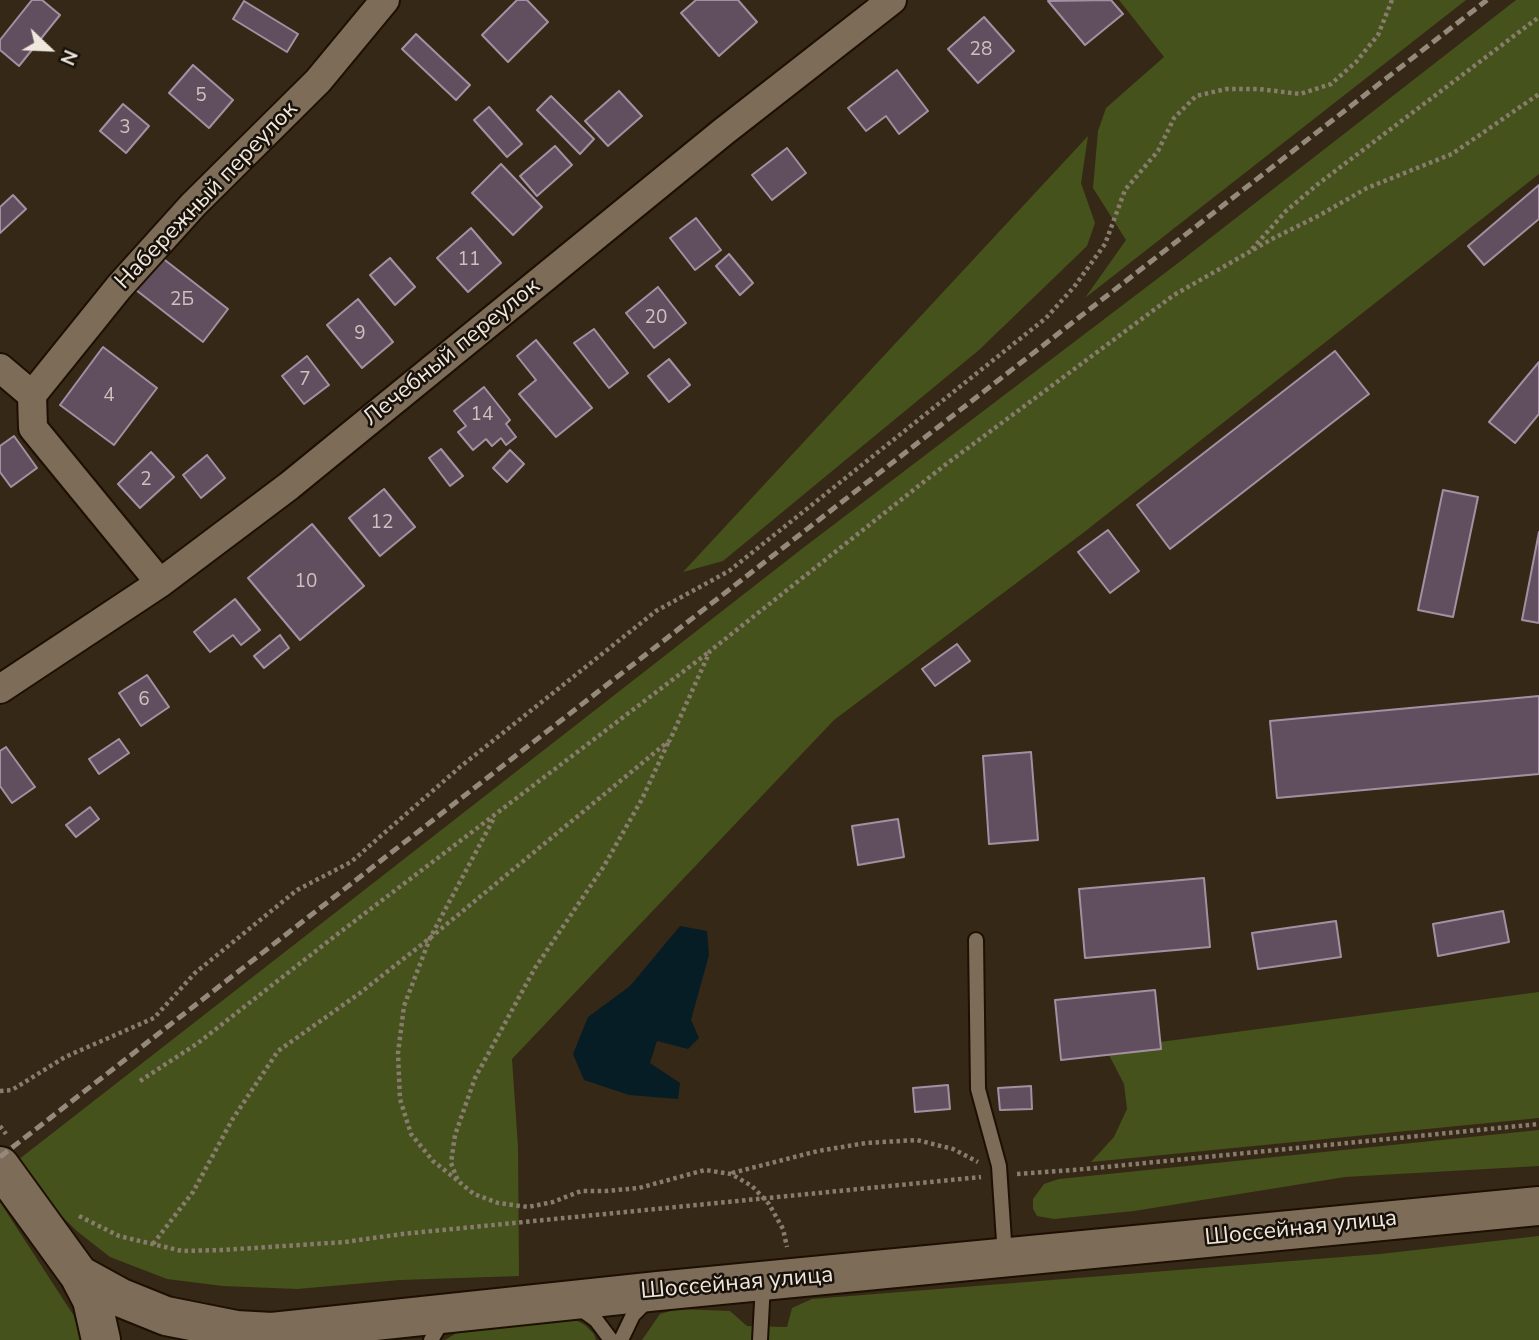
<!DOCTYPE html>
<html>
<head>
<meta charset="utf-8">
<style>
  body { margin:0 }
  #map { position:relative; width:1539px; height:1340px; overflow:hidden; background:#362816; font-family:"Nunito Sans",sans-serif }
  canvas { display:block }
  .north { position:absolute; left:14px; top:14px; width:70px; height:70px; -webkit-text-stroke:5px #18120a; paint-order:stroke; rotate:113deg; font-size:19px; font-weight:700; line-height:28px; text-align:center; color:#f1e8dd }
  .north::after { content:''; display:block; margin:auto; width:24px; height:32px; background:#f1e8dd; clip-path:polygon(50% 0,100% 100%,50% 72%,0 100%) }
</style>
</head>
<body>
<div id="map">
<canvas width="1539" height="1340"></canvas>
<div class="north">N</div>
</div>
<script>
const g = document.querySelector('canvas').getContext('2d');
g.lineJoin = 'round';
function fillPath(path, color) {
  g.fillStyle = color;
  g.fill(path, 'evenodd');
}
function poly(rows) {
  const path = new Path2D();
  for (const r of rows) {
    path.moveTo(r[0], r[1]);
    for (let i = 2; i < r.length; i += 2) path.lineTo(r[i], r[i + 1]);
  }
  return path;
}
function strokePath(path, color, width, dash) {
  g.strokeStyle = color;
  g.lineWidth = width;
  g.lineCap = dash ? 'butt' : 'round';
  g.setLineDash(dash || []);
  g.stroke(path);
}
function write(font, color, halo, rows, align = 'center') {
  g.font = font + ' "Nunito Sans",sans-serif';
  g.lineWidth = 5;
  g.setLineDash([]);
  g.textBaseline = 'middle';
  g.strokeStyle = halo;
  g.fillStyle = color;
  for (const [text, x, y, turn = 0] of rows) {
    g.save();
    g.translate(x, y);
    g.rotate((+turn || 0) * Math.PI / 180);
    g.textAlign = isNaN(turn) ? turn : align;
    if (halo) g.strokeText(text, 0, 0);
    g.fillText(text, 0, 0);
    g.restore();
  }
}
fillPath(poly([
  [1119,0,1466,0,1085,298,1126,240,1093,188,1098,131,1106,108,1164,57],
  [1516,0,1539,0,1539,174,1083,533,834,720,512,1059,518,1147,519,1276,400,1280,297,1289,223,1286,167,1279,110,1257,78,1232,58,1213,18,1160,803,548,1182,260],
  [1088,136,1081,183,1095,223,1087,246,979,350,723,561,683,572],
  [1539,992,1539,1118,1091,1162,1114,1137,1127,1109,1124,1084,1109,1055,1161,1049,1160,1042],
  [1539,1130,1539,1166,1345,1177,1134,1211,1054,1219,1037,1216,1033,1209,1033,1199,1044,1184,1059,1179],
  [0,1202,74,1316,81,1340,0,1340],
  [1539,1236,1539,1340,642,1340,660,1314,677,1309,730,1311,747,1326,787,1327,792,1308,812,1299,1380,1254],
  [574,1319,585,1325,594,1334,596,1340,445,1340,463,1329]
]), '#46521b');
fillPath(poly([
  [680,926,707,931,709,955,691,1020,699,1038,688,1049,657,1041,650,1063,680,1083,678,1099,629,1095,584,1080,573,1054,588,1017,630,986]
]), '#071d25');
const building = poly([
  [32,0,42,0,60,15,19,66,0,50,0,40,32,0],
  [517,0,527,0,548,22,508,62,482,35,517,0],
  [696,0,738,0,757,22,719,56,681,13,696,0],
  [1111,0,1123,14,1085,45,1048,1,1111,0],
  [244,1,298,34,287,52,233,19,244,1],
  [984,17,1014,51,978,83,948,49,984,17],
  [416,34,470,85,456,100,402,49,416,34],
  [193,65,233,100,209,128,169,93,193,65],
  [897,70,928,111,899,134,886,116,866,131,848,108,897,70],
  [619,91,642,116,608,146,585,121,619,91],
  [551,96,594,139,580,154,537,110,551,96],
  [123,104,149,126,126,153,100,131,123,104],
  [489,107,522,144,507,157,474,120,489,107],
  [555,146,572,165,537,196,520,176,555,146],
  [787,148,806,173,772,200,752,175,787,148],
  [501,164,542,207,513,235,472,193,501,164],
  [1539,185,1539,219,1484,265,1468,246,1539,185],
  [13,195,26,209,0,233,0,207,13,195],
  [696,218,721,250,695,270,670,238,696,218],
  [471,228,501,263,468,292,437,258,471,228],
  [729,254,753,283,740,295,716,266,729,254],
  [161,257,228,309,203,342,136,290,161,257],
  [390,258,415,287,395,305,370,275,390,258],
  [658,287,686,323,654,348,626,313,658,287],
  [358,299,393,342,362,368,327,325,358,299],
  [594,329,628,373,609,388,574,343,594,329],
  [536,340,592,408,556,437,519,394,536,380,517,356,536,340],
  [103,347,157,388,114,445,60,405,103,347],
  [1335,351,1369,394,1170,549,1137,505,1335,351],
  [307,356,329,385,304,404,282,376,307,356],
  [669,359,690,385,669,402,648,376,669,359],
  [1539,362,1539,414,1515,443,1489,422,1539,362],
  [484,387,510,420,506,424,516,437,506,445,501,438,492,446,486,439,473,450,458,432,466,426,454,411,484,387],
  [14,436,37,468,11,487,0,472,0,446,14,436],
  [441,449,463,476,450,486,429,458,441,449],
  [510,450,524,464,507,482,493,468,510,450],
  [151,452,174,477,140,508,118,484,151,452],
  [207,455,225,478,201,498,183,475,207,455],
  [384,489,415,527,380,556,349,518,384,489],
  [1443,490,1478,497,1453,617,1418,610,1443,490],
  [312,524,364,586,300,640,248,578,312,524],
  [1108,530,1139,571,1110,593,1078,552,1108,530],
  [1539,532,1539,623,1522,620,1539,532],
  [235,599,260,630,241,645,233,635,210,652,194,632,235,599],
  [280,635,289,648,264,668,254,656,280,635],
  [957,644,970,661,935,686,922,669,957,644],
  [147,675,169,707,141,726,119,693,147,675],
  [1539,696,1539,774,1277,798,1270,721,1539,696],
  [119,739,129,753,99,774,89,759,119,739],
  [6,747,35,787,12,803,0,786,0,751,6,747],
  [1031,752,1038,840,989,844,983,756,1031,752],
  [90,807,99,819,76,837,66,825,90,807],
  [898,819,904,857,858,865,852,826,898,819],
  [1204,878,1210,947,1085,958,1079,889,1204,878],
  [1503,911,1509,942,1438,956,1433,924,1503,911],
  [1336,921,1341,957,1258,969,1252,933,1336,921],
  [1155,990,1161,1049,1061,1060,1055,1000,1155,990],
  [948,1085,950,1109,915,1112,913,1088,948,1085],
  [1031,1086,1032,1109,1000,1110,998,1088,1031,1086]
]);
fillPath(building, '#614e5f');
strokePath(building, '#a490a2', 2);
const lane = poly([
  [976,940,978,1089,999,1166,1005,1256],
  [578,1307,596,1320,611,1340],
  [431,1340,443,1320],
  [621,1340,633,1315,647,1301],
  [760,1340,763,1283]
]);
const street = poly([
  [0,368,32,395,33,428,160,583],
  [32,395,119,287,193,205,318,81,385,0],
  [0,689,160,583,289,486,723,132,892,0]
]);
const secondary = poly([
  [0,1166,79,1275,119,1297,166,1316,236,1330,272,1332,658,1291,1539,1206],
  [79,1275,92,1300,101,1340]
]);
strokePath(lane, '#1d1002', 18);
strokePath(street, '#1d1002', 32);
strokePath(secondary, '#1d1002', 42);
strokePath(poly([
  [1252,249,1286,211,1318,184,1539,17],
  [668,743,642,799,604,866,535,968,475,1078,455,1135,451,1163,458,1181,474,1194,498,1203,528,1207,553,1202,581,1191,606,1191,639,1188,705,1170,731,1174,752,1186,769,1204,783,1229,787,1247],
  [140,1081,198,1043,335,936,709,652],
  [0,1091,12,1090,65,1057,154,1018,195,973,297,890,351,862,460,767,656,611,729,571,1046,318,1074,287,1105,244,1125,190,1158,151,1174,118,1196,96,1226,89,1259,89,1300,94,1331,84,1356,62,1378,35,1392,0],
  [0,1126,6,1134],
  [732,1173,818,1151,866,1143,917,1140,953,1149,978,1162],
  [1017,1174,1085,1169,1539,1124],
  [457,1180,433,1161,411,1134,400,1099,398,1053,404,1006,430,938,494,818],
  [79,1216,119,1236,144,1242,182,1251,223,1250,345,1242,402,1234,981,1177],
  [153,1244,193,1192,232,1120,278,1051,360,993,430,938,670,740,710,651,945,465,1174,295,1272,239,1320,215,1367,188,1452,154,1539,94]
]), '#887c6e', 4.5, [3.5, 3.5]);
strokePath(lane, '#7c6c58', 14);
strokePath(street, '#7c6c58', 28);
strokePath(secondary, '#7c6c58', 38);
strokePath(poly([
  [0,1157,1487,0]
]), '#94897b', 5, [10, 5]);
write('19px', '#cdc2be', null, [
  ["28",981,50],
  ["5",201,96],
  ["3",125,128],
  ["11",469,260],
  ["2Б",182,300],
  ["20",656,318],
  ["9",360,334],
  ["7",305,380],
  ["4",109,396],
  ["14",482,415],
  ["2",146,480],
  ["12",382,523],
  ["10",306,582],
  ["6",144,700]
]);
write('23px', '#f1e8dd', '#18120a', [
  ["Набережный переулок",207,196,-46],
  ["Лечебный переулок",452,353,-39],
  ["Шоссейная улица",1301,1229,-6],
  ["Шоссейная улица",737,1284,-5]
]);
</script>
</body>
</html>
